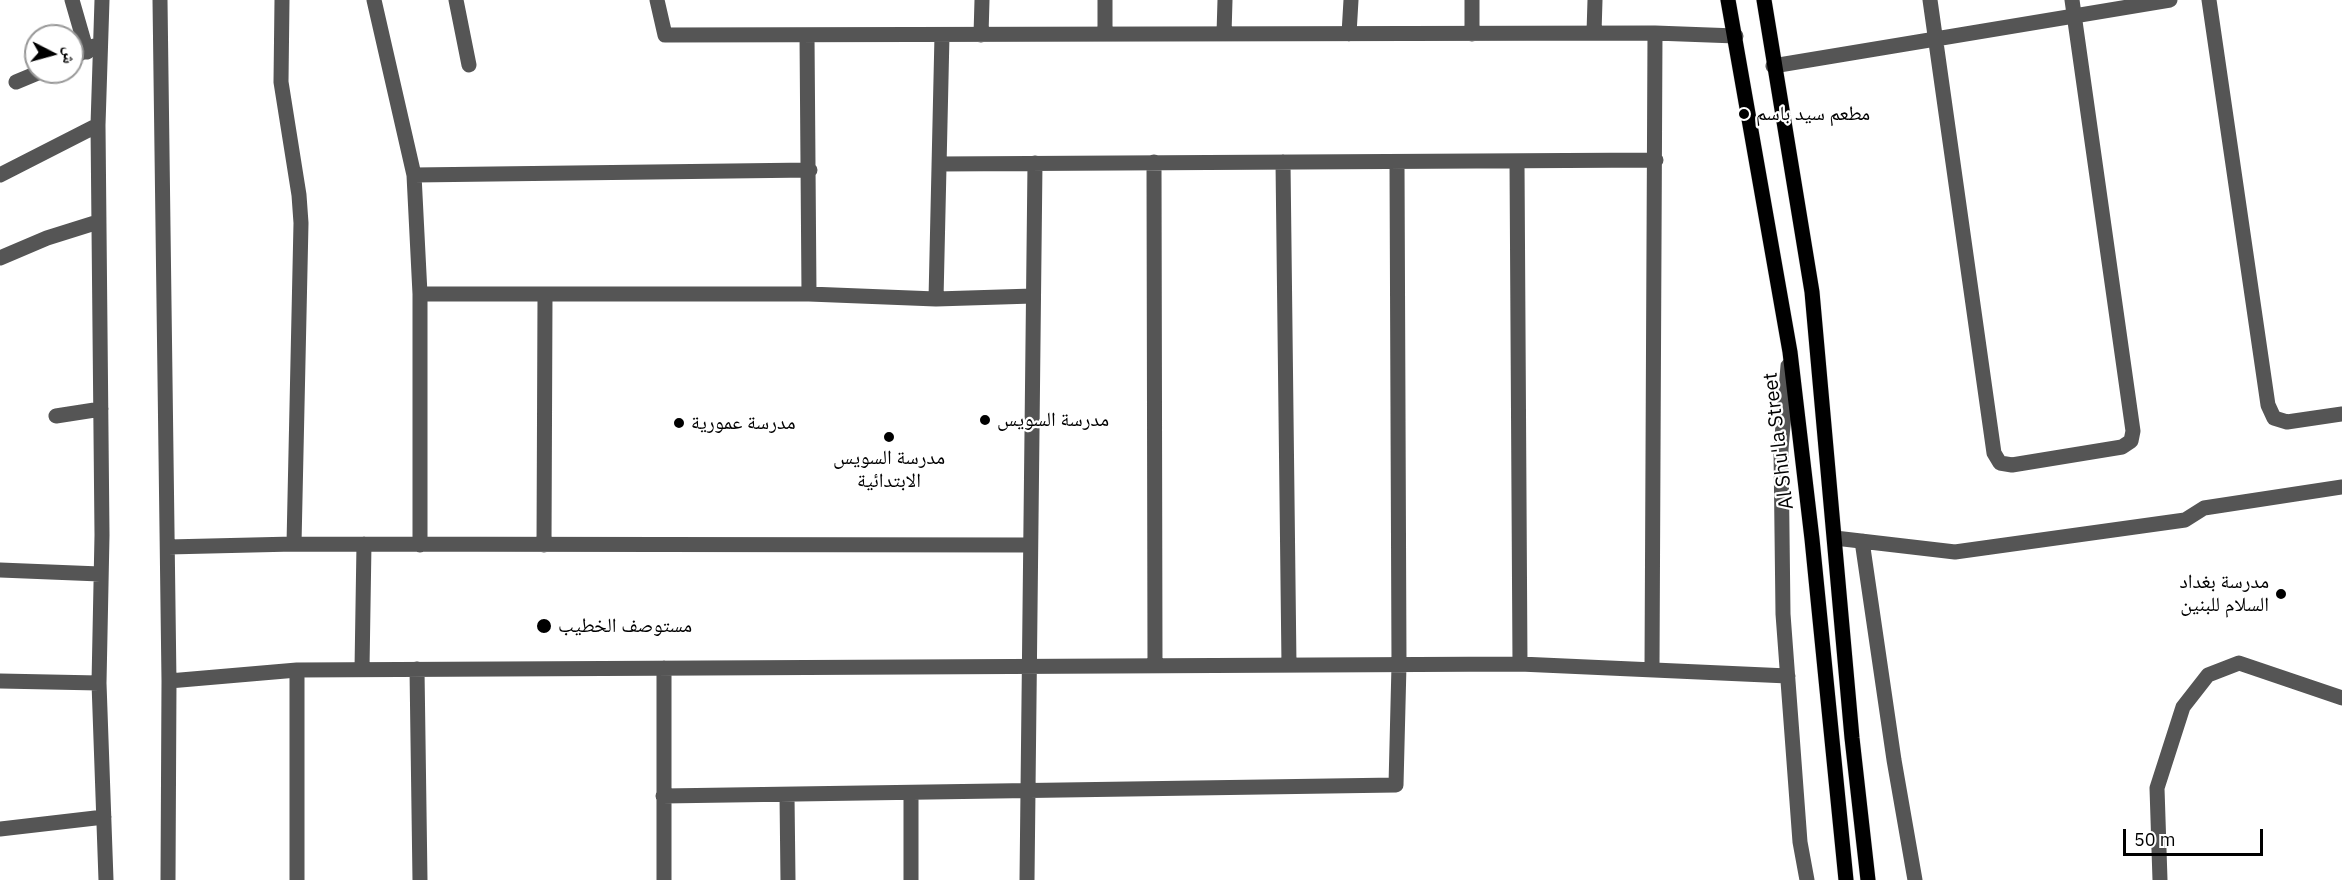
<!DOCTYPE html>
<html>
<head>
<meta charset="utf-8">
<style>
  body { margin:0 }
  #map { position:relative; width:2342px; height:880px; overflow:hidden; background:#fff; font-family:"IBM Plex Sans","Noto Naskh Arabic",sans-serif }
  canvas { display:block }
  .north { position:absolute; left:24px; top:24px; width:60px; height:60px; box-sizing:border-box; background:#fff; border:2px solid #999; border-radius:50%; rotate:96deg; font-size:16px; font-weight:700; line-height:24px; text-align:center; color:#000 }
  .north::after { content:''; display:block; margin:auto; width:21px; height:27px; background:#000; clip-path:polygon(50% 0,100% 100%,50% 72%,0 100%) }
  .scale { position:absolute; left:2123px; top:829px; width:140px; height:27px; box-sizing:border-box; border:3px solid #000; border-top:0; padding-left:8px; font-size:18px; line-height:21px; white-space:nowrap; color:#000; -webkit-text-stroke:4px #fff; paint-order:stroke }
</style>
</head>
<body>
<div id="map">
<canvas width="2342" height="880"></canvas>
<div class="north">ش</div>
<div class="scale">50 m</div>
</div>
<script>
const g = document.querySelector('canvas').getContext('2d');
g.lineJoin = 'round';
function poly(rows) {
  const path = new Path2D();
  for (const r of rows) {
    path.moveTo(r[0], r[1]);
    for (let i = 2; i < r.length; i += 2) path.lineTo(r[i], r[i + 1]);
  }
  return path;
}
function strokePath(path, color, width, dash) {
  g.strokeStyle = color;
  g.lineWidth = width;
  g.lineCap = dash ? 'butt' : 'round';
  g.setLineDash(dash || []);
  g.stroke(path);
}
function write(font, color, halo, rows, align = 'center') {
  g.font = font + ' "IBM Plex Sans","Noto Naskh Arabic",sans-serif';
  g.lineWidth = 4.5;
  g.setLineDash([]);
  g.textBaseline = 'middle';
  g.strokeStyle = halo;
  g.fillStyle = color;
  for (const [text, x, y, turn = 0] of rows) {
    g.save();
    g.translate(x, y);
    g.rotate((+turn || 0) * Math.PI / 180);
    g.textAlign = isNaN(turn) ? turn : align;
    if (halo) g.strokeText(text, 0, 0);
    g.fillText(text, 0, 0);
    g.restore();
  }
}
const major = poly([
  [1728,0,1790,352,1812,539,1846,880],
  [1764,0,1812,292,1852,738,1868,880]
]);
strokePath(major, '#dbdbdb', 16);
strokePath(poly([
  [72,0,87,52],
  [102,0,98,125,102,535,99,683,106,880],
  [160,0,169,681,168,880],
  [282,0,281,82,299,195,301,223,294,544],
  [374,0,414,175,420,294,420,545],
  [456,0,469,65],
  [657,0,665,35,1655,33,1736,36],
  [1930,0,1994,453,2000,463,2012,465,2122,447,2131,441,2133,431,2072,0],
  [2209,0,2268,405,2274,418,2287,422,2342,414],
  [1594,33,1595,0],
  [1105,34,1105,0],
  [1224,34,1225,0],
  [1349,34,1351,0],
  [1472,34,1472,0],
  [807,35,809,294],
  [981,35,982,0],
  [72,58,94,46],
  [1773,66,2170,0],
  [16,82,40,72],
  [1517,161,1520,664],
  [1154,162,1155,666],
  [1283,162,1289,665],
  [939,164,1656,160],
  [0,175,98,125],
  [414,175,810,170],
  [0,258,47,238,98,222],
  [420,294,809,294,936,299,1033,296],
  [936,299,942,35],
  [1788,366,1781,449,1783,614,1800,842,1807,880],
  [56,416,101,409],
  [1835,538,1955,552,2185,520,2204,508,2342,487],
  [1862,541,1894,760,1915,880],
  [544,545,545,296],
  [168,547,294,544,1030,545],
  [0,570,100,574],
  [362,669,364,544],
  [417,669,420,880],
  [1652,669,1655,33],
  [297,670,297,880],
  [0,681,99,683],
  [169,681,297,670,1520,664,1788,676],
  [911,794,911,880],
  [787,795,788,880],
  [663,796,1396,785,1399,665,1397,162],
  [0,829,104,817],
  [664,880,664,668],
  [1027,880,1035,163],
  [2160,880,2157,788,2183,707,2208,675,2239,663,2342,698]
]), '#555', 15);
strokePath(major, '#000', 15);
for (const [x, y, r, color] of [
  [1744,114,6,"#000"],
  [985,420,6,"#000"],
  [679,423,6,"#000"],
  [889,437,6,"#000"],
  [2281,594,6,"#000"],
  [544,626,8,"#000"]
]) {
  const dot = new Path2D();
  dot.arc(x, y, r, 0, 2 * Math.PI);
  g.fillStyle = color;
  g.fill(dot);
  strokePath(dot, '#fff', 2);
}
write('20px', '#000', '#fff', [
  ["مطعم سيد باسم",1756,114],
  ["مدرسة السويس",997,420],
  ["مدرسة عمورية",691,423],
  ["مدرسة السويس",889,458,"center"],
  ["الابتدائية",889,481,"center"],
  ["مدرسة بغداد",2269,582,"right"],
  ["السلام للبنين",2269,605,"right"],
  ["مستوصف الخطيب",558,626]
], 'left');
write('20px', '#000', '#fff', [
  ["Al Shu'la Street",1779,441,-97]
]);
</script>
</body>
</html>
